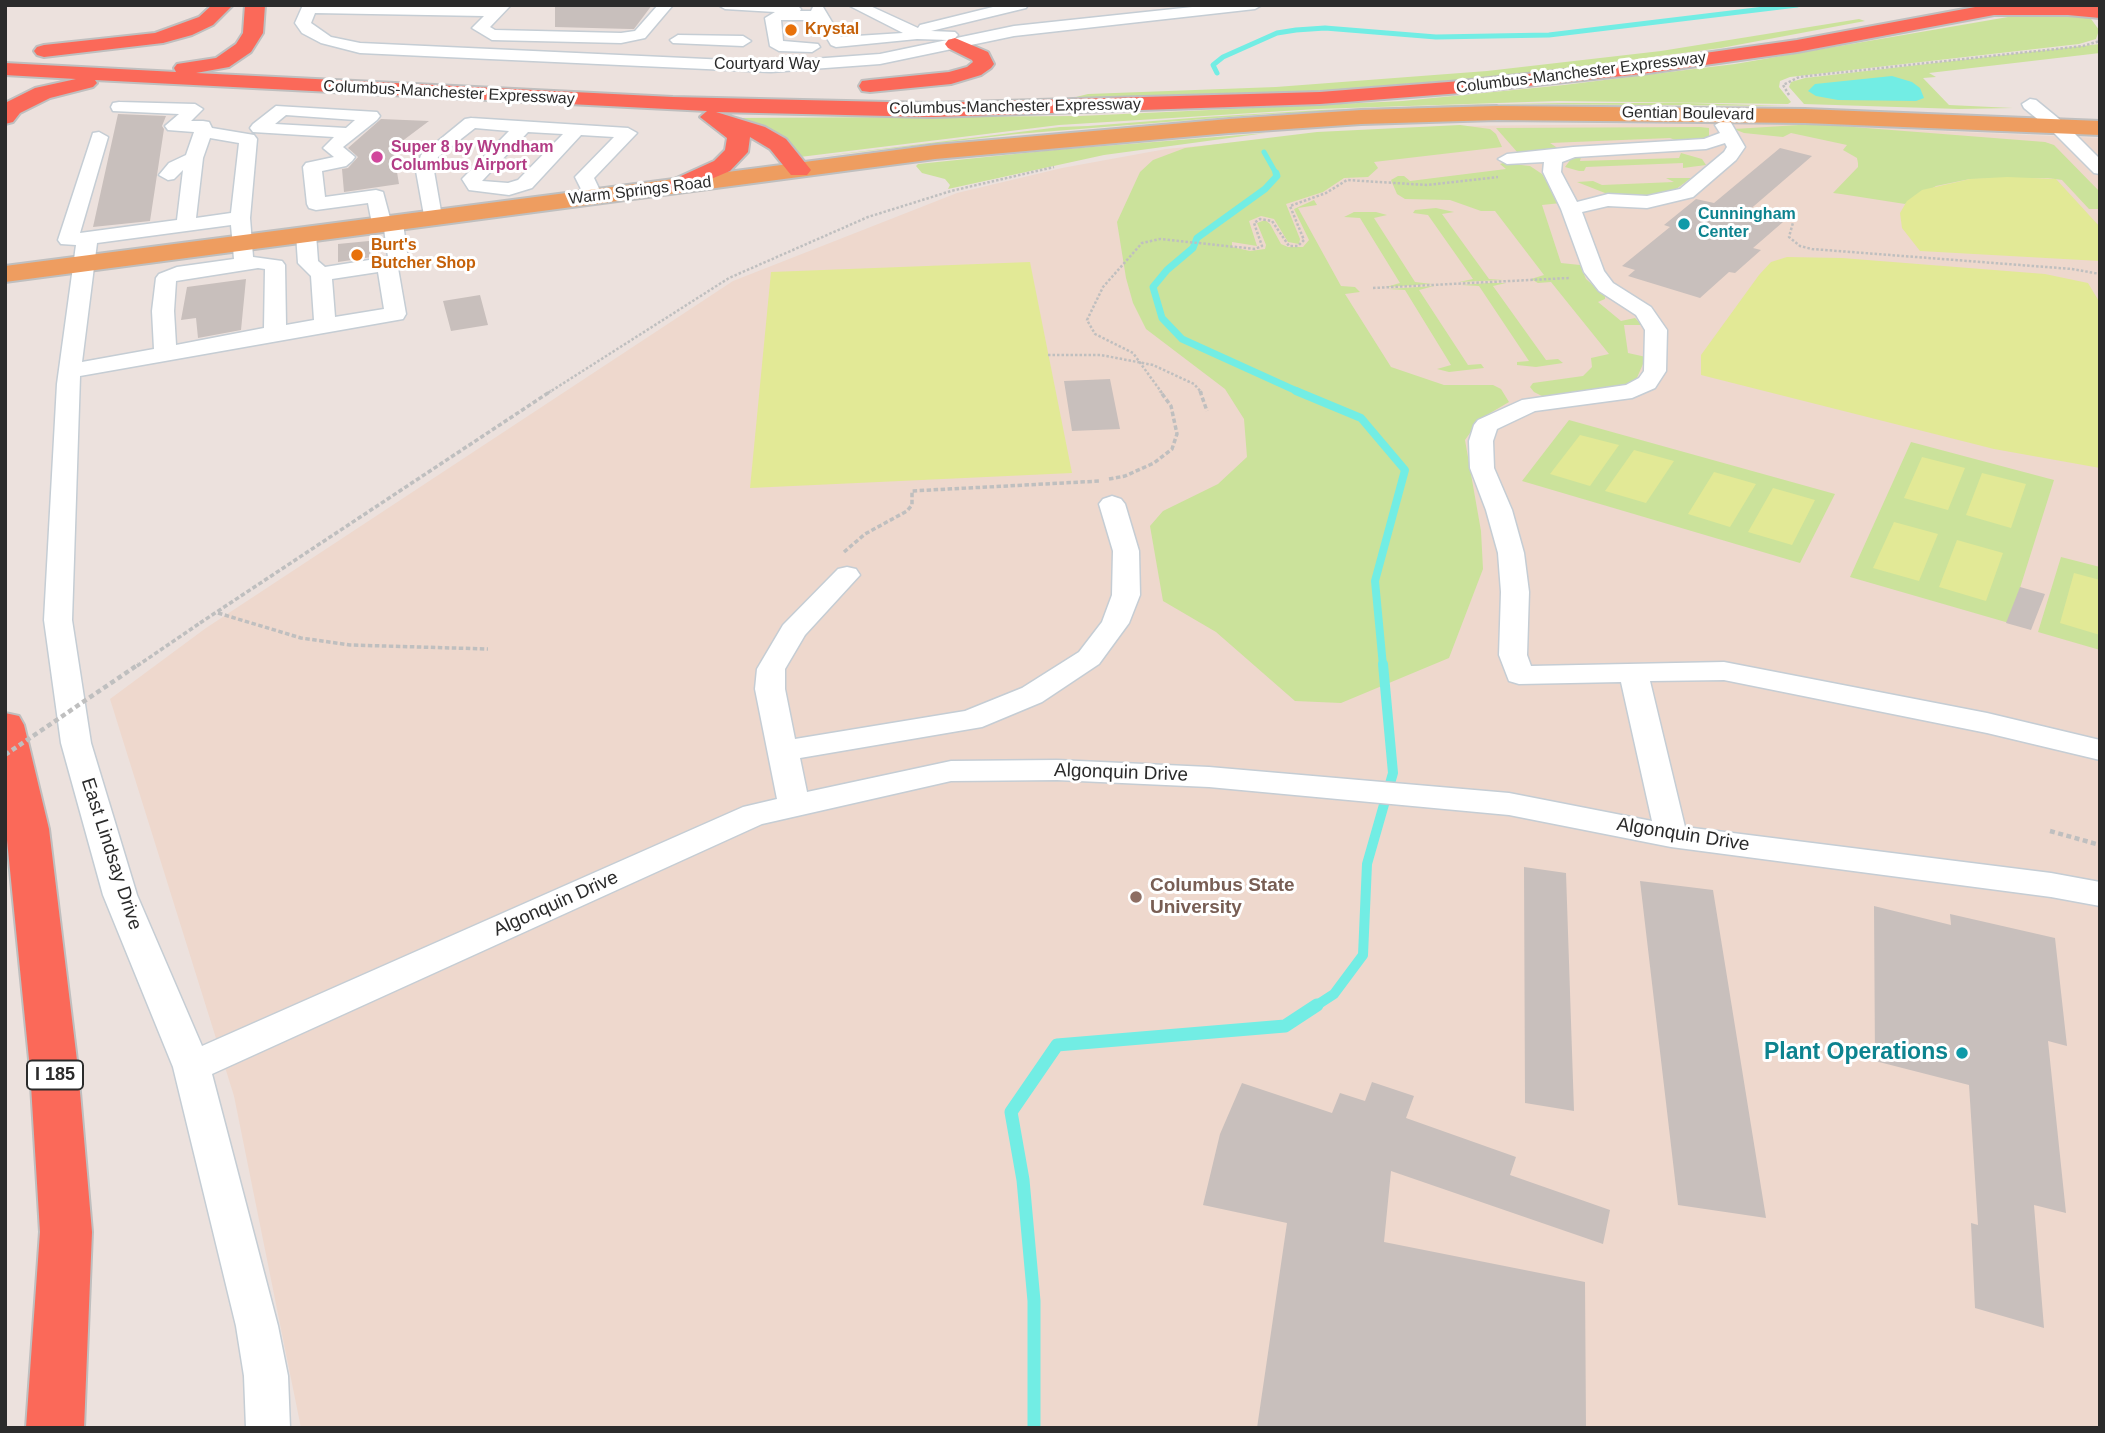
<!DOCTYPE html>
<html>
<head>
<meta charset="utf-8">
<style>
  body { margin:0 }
  #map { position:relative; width:2105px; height:1433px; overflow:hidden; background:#ece1dd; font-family:Helvetica,sans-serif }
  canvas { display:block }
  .frame { position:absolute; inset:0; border:7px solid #2b2b2b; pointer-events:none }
</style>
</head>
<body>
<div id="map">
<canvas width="2105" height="1433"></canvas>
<div class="frame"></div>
</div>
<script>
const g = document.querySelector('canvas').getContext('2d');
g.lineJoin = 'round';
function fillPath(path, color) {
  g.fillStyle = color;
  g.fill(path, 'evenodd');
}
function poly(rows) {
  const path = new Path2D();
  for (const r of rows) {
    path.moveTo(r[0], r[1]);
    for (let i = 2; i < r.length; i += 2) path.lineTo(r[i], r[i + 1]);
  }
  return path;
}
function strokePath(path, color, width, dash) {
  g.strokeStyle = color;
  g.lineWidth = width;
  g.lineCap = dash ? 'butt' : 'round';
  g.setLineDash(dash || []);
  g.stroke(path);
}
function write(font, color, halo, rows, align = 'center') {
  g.font = font + ' Helvetica,sans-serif';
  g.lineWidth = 6;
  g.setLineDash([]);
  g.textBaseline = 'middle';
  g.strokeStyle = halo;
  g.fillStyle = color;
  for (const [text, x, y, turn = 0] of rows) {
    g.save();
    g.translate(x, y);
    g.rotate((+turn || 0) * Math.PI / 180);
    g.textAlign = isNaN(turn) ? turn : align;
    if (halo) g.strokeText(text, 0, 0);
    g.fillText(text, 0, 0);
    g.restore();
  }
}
fillPath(poly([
  [1815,122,1916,130,2100,138,2100,1428,301,1428,234,1096,110,699,206,628,733,281,957,193,1062,168,1166,149,1311,135,1459,126]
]), '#eed8cd');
fillPath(poly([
  [2037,12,2089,16,2099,30,2096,39,2079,44,1790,77,1780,81,1779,87,1791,102,1788,104,1558,101,1317,109,1059,125,800,157,738,118,1080,116,1403,101,1564,85,1735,64],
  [1859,19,1865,21,1721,48,1506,76,1292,93,1064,100,1088,94,1276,87,1487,71,1661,51],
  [2100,44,2100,53,1929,73,1936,77,1923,78,1949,105,2013,108,1959,109,1804,104,1789,87,1791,82,1805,78],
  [1563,103,1687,103,1789,106,1503,104,1267,114,1017,134,808,158,1060,127,1088,126,1205,117,1322,110,1454,105],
  [1815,124,2045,142,2054,145,2100,192,2100,209,2089,209,2062,180,2048,178,1970,179,1936,186,1905,204,1841,194,1833,193,1858,167,1858,163,1857,158,1843,150,1847,145,1791,133,1783,137,1744,133,1734,129],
  [1460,125,1490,129,1496,134,1502,147,1374,162,1378,168,1368,177,1344,178,1323,192,1286,204,1300,239,1299,244,1288,242,1274,219,1261,216,1249,221,1257,246,1232,242,1232,247,1250,251,1265,249,1266,245,1257,223,1265,220,1270,224,1281,244,1288,247,1303,247,1309,240,1294,209,1314,200,1317,205,1298,208,1341,286,1355,287,1360,292,1345,294,1391,367,1444,385,1493,385,1501,389,1509,402,1480,419,1465,440,1481,531,1483,569,1449,658,1341,703,1295,701,1216,632,1163,601,1150,526,1163,511,1218,484,1247,457,1244,419,1225,389,1146,329,1133,303,1126,278,1117,222,1140,172,1153,160,1185,148,1317,132],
  [1700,127,1709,128,1709,137,1705,140,1683,143,1670,138,1550,143,1559,149,1518,153,1496,128],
  [1266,133,1104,155,948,189,950,185,945,179,922,173,916,166,918,164,1054,150],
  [1681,153,1702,159,1706,165,1683,168,1683,163,1586,167,1584,171,1579,171,1565,167,1571,159,1581,157,1580,161,1679,158],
  [1503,163,1530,166,1542,174,1561,203,1542,205,1561,263,1580,265,1586,279,1605,296,1605,299,1598,302,1621,321,1635,318,1642,325,1624,325,1628,353,1646,357,1636,380,1628,386,1556,396,1542,396,1534,392,1530,387,1533,383,1583,376,1592,367,1591,358,1609,354,1551,282,1538,283,1531,279,1544,275,1495,211,1481,211,1450,200,1405,199,1397,194,1391,180,1398,176,1404,176,1410,181,1506,169,1500,164],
  [1666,178,1691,178,1672,192,1639,197,1605,193,1577,182,1593,181,1602,185,1674,182],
  [1436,208,1454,212,1442,214,1489,279,1503,280,1459,282,1473,279,1428,215,1413,213,1415,210],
  [1354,212,1376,212,1387,215,1374,218,1415,282,1432,284,1386,287,1400,283,1360,218,1344,217],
  [1488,283,1506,283,1493,286,1546,360,1558,359,1563,363,1536,367,1517,365,1517,362,1529,361,1479,286,1461,285],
  [1434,286,1419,290,1468,365,1481,364,1484,368,1449,372,1437,369,1451,365,1405,290,1388,289],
  [1569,420,1835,494,1800,563,1522,481],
  [1911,442,2054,480,2009,623,1850,577],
  [2061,557,2100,567,2100,650,2038,632]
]), '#cbe29b');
fillPath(poly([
  [2007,177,2056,179,2100,227,2100,261,1920,251,1902,228,1900,213,1907,201,1922,190,1970,179],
  [1787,257,1842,258,2045,274,2088,283,2100,303,2100,468,1994,449,1701,375,1701,355,1759,275,1771,262],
  [1030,262,1072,473,750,488,771,272],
  [1580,435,1619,445,1590,486,1550,474],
  [1634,450,1674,461,1646,503,1605,491],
  [1922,457,1965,468,1948,510,1904,498],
  [1714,472,1756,484,1730,527,1688,514],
  [1982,473,2026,484,2011,528,1966,515],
  [1773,488,1815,500,1792,545,1748,532],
  [1894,522,1938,534,1919,581,1873,568],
  [1957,540,2003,553,1986,601,1939,587],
  [2074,573,2100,580,2100,635,2060,623]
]), '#e2e996');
fillPath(poly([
  [1892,76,1912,82,1920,88,1924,98,1916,101,1838,100,1816,96,1808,91,1815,84]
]), '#72ede4');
strokePath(poly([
  [1217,73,1213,65,1223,57,1277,33,1296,30,1325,28,1436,37,1549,35,1797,5],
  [1264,152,1277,175]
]), '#72ede4', 5);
strokePath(poly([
  [1276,173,1277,176,1265,189,1197,238,1193,248,1167,270,1153,287,1162,318,1182,339,1301,393]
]), '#72ede4', 7);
strokePath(poly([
  [1296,391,1361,418,1405,470,1375,581,1383,666]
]), '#72ede4', 8);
strokePath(poly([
  [1314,1007,1334,994,1363,955,1367,864,1393,773,1383,664]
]), '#72ede4', 10);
strokePath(poly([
  [1034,1428,1034,1301,1023,1180,1011,1112,1057,1045,1285,1026,1317,1005]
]), '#72ede4', 13);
fillPath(poly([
  [555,5,652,5,634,29,630,29,555,27],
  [118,114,166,116,162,126,164,129,150,221,93,227],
  [381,119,429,121,393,148,399,184,344,192,342,169,348,168,358,157,348,148],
  [1780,148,1812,156,1747,212,1783,222,1753,248,1761,250,1735,273,1729,272,1700,298,1628,276,1635,270,1622,266,1670,227,1664,225,1696,199,1714,203],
  [379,240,379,256,338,262,338,244],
  [246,279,241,330,198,338,196,318,181,320,187,287],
  [480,295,488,325,451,331,443,301],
  [1110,379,1120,429,1072,431,1064,381],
  [2020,587,2045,594,2031,630,2006,623],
  [1524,867,1566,873,1574,1111,1525,1103],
  [1640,881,1713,890,1766,1218,1678,1205],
  [1874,906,1951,925,1950,914,2055,938,2067,1046,2048,1041,2066,1213,2034,1205,2044,1328,1975,1308,1971,1223,1978,1225,1969,1085,1875,1061],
  [1372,1082,1414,1096,1406,1118,1516,1157,1510,1175,1610,1210,1603,1244,1391,1171,1384,1242,1585,1282,1586,1428,1257,1428,1287,1223,1203,1205,1220,1134,1242,1083,1332,1113,1340,1093,1365,1101]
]), '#c8bfbc');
const minor = poly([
  [303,5,493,7,511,5,490,27,495,30,621,33,635,31,658,5,673,5,645,38,621,43,492,40,472,28,484,16,315,13,311,23,331,37,360,43,771,62,880,54,1014,26,1211,5,1262,5,1255,9,1014,36,880,64,771,72,360,53,321,43,302,33,295,23,303,5],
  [718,5,797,5,801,9,800,11,811,11,813,7,823,7,841,37,903,33,848,5,868,5,918,28,920,25,1001,5,1028,5,1026,8,931,31,955,32,958,35,955,38,950,40,917,39,836,47,831,45,816,20,781,20,783,41,818,44,820,47,812,52,779,51,770,46,765,18,775,12,725,9,718,5],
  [678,35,743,36,751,41,743,46,673,43,670,40,678,35],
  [2030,99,2036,100,2064,123,2100,159,2100,174,2094,173,2052,131,2024,108,2022,104,2030,99],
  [119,102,195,104,203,109,191,121,203,121,209,122,212,128,254,135,257,139,250,218,253,257,282,261,285,265,286,325,314,320,311,276,298,263,296,234,299,230,313,230,316,234,318,261,325,267,388,257,384,229,375,228,372,224,368,203,316,210,309,208,307,204,303,167,306,163,334,157,323,148,334,137,253,132,250,128,253,124,276,106,377,112,380,116,377,120,343,147,355,157,352,161,346,166,322,171,325,197,376,190,383,192,390,218,400,219,403,223,408,260,398,268,406,314,403,319,80,376,72,620,91,743,137,895,202,1046,743,807,777,799,755,689,757,669,783,625,838,569,847,567,856,569,860,575,805,635,785,669,785,689,795,739,965,711,1022,688,1079,652,1102,622,1112,595,1113,551,1099,504,1103,499,1112,496,1121,499,1125,504,1139,551,1140,595,1129,623,1099,664,1042,702,982,727,800,758,807,792,951,761,1057,760,1209,767,1509,793,1652,821,1621,682,1519,684,1509,681,1499,655,1501,592,1498,553,1486,510,1470,468,1469,441,1474,425,1478,420,1522,400,1626,385,1639,378,1644,371,1645,330,1636,315,1599,291,1584,272,1561,209,1543,172,1544,162,1507,164,1498,159,1507,154,1573,147,1704,139,1720,133,1715,125,1724,120,1730,121,1745,147,1736,160,1693,197,1647,208,1608,206,1582,212,1604,271,1613,283,1651,307,1667,330,1666,371,1655,388,1632,398,1535,411,1497,429,1493,441,1494,468,1512,510,1524,553,1529,592,1527,655,1531,666,1724,662,1987,713,2100,740,2100,760,1987,733,1724,680,1650,681,1685,827,2051,873,2100,882,2100,906,2051,897,1671,847,1509,815,1209,787,1057,780,951,781,762,824,212,1074,278,1326,288,1376,290,1428,246,1428,244,1376,236,1326,173,1067,103,895,61,743,44,620,57,384,76,245,61,244,58,240,93,133,99,132,108,137,80,233,177,220,183,170,174,179,168,180,159,175,169,163,186,155,194,132,168,130,165,126,179,114,113,111,111,107,113,103,119,102],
  [286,115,355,120,346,128,275,124,286,115],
  [210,138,239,143,231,213,196,218,203,158,210,138],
  [1725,143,1727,147,1724,152,1680,189,1647,196,1608,194,1577,202,1561,172,1562,162,1575,157,1706,149,1725,143],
  [231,225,234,259,177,267,159,274,156,278,152,311,154,349,82,362,97,243,231,225],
  [258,268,265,269,264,328,176,345,174,311,176,281,258,268],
  [378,272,384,309,335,317,332,279,378,272],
  [471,118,628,128,637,133,594,178,603,197,594,203,587,201,575,177,614,137,581,135,532,188,509,195,469,190,462,179,509,131,475,128,438,157,434,171,442,217,439,221,425,221,416,171,421,155,465,119,471,118],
  [528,132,563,134,518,180,508,183,482,181,528,132]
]);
const major = poly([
  [1497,106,1805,109,2100,121,2100,135,1805,123,1497,120,1361,124,1229,133,935,159,5,282,5,266,935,145,1229,119,1361,110,1497,106]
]);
const highway = poly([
  [212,5,233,5,213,25,192,35,163,43,44,57,37,55,34,51,37,47,44,45,155,33,199,17,212,5],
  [245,5,265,5,263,33,251,52,229,67,196,73,673,97,932,103,1320,92,1461,81,1641,62,1797,40,1986,5,2100,6,2100,18,2068,15,1994,15,1797,52,1641,74,1461,93,1320,104,932,117,716,112,765,127,786,139,811,170,807,175,791,175,770,149,750,137,748,152,730,171,678,193,670,191,666,186,670,181,714,161,725,150,727,138,700,117,707,111,95,80,97,83,93,87,50,98,20,113,13,122,5,124,5,103,35,88,76,79,5,75,5,63,176,72,174,68,177,64,216,58,236,44,243,33,245,5],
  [955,38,988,52,994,64,991,68,981,75,951,84,870,92,862,91,859,86,862,81,870,80,949,72,967,67,973,62,972,60,948,48,945,44,948,40,955,38],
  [5,713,19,716,24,725,49,829,78,1069,92,1232,84,1428,26,1428,40,1232,30,1069,5,820,5,713]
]);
strokePath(minor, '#c5cdd4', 3);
strokePath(major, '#bfbfbf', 4);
strokePath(highway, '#bfbfbf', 4);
strokePath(poly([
  [1789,95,1783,85,1799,77,2083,46,2100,41],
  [1794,219,1789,237,1800,246,1812,249,2072,269,2100,274],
  [1373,288,1569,278],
  [1048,355,1101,355,1153,365,1194,384,1202,393],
  [548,393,729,278,868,217,951,191,1054,167],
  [1162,393,1133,353,1095,334,1087,320,1103,287,1142,243,1160,239,1255,249,1262,246,1254,223,1260,219,1272,221,1289,246,1298,246,1304,240,1290,206,1326,193,1347,180,1427,185,1498,177]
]), '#bfbfbf', 2.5, [2.5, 2]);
strokePath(poly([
  [1200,391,1207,411],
  [1109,479,1125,476,1154,463,1172,449,1177,434,1171,406,1160,391],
  [844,552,865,534,907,511,912,505,912,491,1100,481],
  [218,613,301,638,350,645,488,649],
  [200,623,551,391]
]), '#bfbfbf', 3.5, [4.5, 2.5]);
strokePath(poly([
  [2050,831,2100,845]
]), '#bfbfbf', 4.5, [5, 3.5]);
fillPath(minor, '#fff');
fillPath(major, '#ee9d60');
fillPath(highway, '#fb6959');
strokePath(poly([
  [137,666,200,623]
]), '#bfbfbf', 3.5, [4.5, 2.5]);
strokePath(poly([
  [5,755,139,664]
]), '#bfbfbf', 4.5, [5, 3.5]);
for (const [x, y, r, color] of [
  [791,30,7,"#e8710a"],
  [377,157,7,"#d1479c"],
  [1684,224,7,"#0f9aa8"],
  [357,255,7,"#e8710a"],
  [1136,897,7,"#8d6e63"],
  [1962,1053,7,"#0f9aa8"]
]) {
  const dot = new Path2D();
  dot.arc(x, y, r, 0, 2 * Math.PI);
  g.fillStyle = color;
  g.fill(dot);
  strokePath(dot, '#fff', 2.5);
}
write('bold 16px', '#c56008', '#fff', [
  ["Krystal",805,30],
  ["Burt's",371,246],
  ["Butcher Shop",371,264]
], 'left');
write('16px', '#2b2b2b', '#fff', [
  ["Courtyard Way",767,65],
  ["Columbus-Manchester Expressway",1581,73,-7],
  ["Columbus-Manchester Expressway",449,93,3],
  ["Columbus-Manchester Expressway",1015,107,-1],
  ["Gentian Boulevard",1688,114,1],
  ["Warm Springs Road",640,191,-7]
]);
write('bold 16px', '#b23c85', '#fff', [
  ["Super 8 by Wyndham",391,148],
  ["Columbus Airport",391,166]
], 'left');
write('bold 16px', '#0d838f', '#fff', [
  ["Cunningham",1698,215],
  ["Center",1698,233]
], 'left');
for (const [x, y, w] of [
  [55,1075,56]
]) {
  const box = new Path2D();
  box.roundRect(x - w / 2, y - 14.5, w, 29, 5);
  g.fillStyle = '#fff';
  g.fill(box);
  strokePath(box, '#2b2b2b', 2);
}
write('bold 18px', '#2b2b2b', null, [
  ["I 185",55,1075]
]);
write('19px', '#2b2b2b', '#fff', [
  ["Algonquin Drive",1121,773,2],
  ["Algonquin Drive",1683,835,9],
  ["East Lindsay Drive",111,854,72],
  ["Algonquin Drive",556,904,-24]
]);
write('bold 19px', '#785e54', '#fff', [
  ["Columbus State",1150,886],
  ["University",1150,908]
], 'left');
write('bold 23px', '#0d838f', '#fff', [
  ["Plant Operations",1948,1053]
], 'right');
</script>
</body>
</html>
